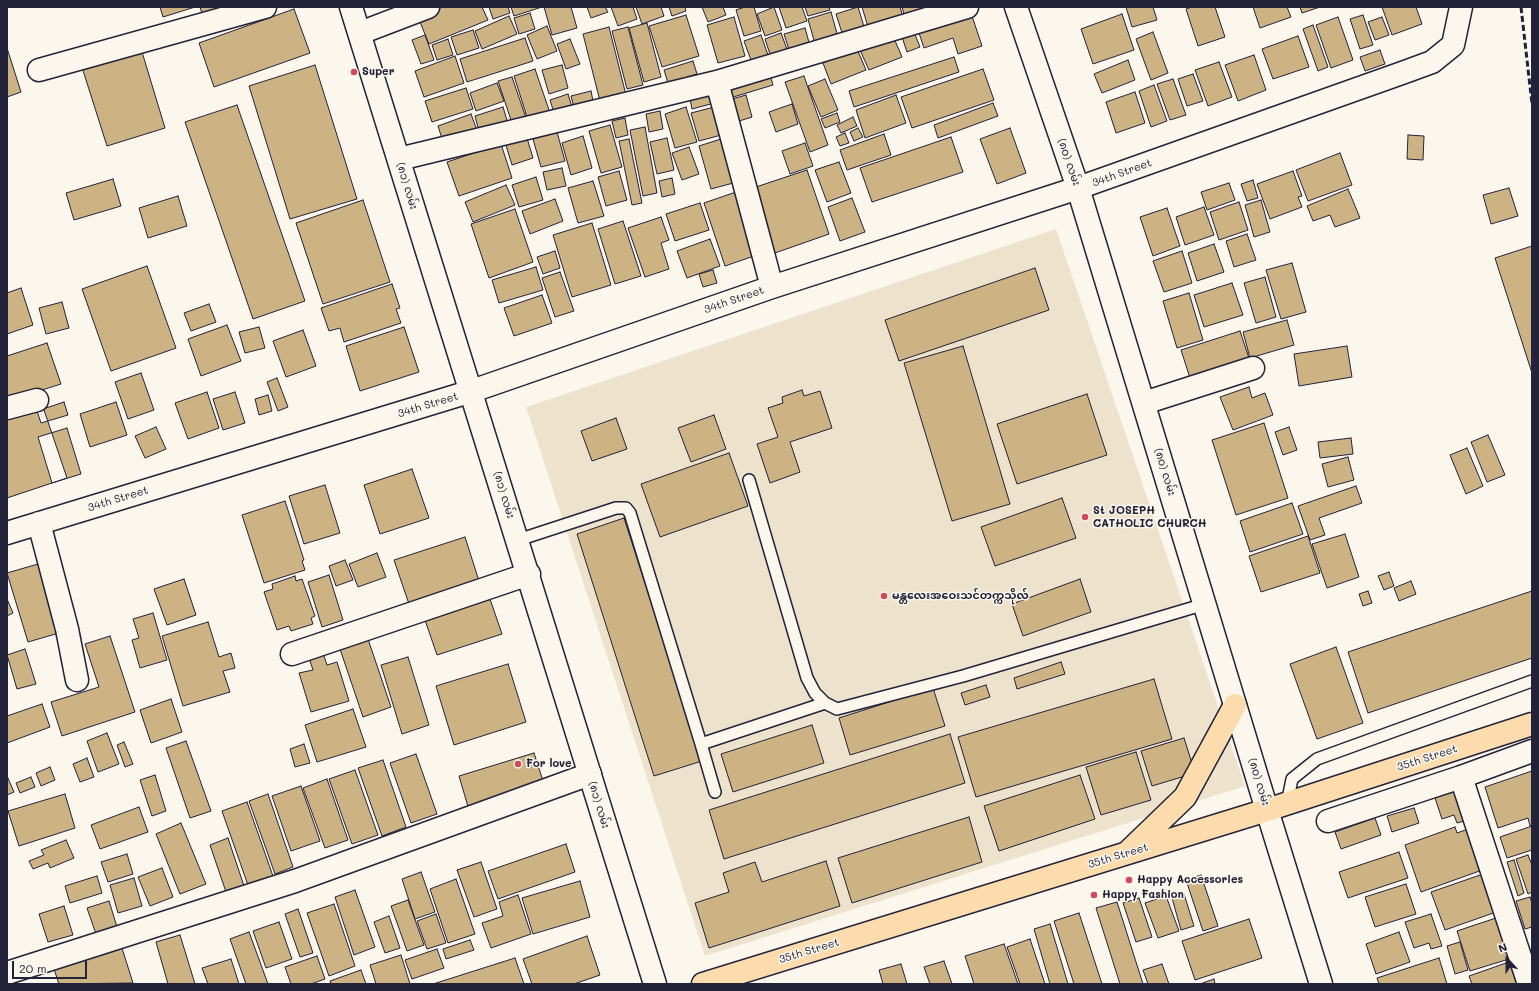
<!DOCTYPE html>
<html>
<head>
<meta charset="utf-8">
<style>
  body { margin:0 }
  #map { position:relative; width:1539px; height:991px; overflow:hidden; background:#fbf7ec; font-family:Mali,sans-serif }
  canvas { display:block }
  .frame { position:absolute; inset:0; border:8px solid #22223b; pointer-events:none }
  .north { position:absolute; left:1487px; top:939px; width:40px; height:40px; -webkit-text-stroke:3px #fbf7ec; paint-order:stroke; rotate:339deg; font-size:11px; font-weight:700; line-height:16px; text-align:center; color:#22223b }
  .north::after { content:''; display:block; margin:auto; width:14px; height:18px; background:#22223b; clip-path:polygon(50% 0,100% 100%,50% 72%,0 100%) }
  .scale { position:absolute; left:12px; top:961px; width:75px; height:18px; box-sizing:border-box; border:2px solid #22223b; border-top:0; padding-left:5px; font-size:12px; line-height:14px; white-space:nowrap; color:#22223b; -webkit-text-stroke:3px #fbf7ec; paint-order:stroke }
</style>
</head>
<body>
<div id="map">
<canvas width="1539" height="991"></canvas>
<div class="frame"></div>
<div class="north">N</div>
<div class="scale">20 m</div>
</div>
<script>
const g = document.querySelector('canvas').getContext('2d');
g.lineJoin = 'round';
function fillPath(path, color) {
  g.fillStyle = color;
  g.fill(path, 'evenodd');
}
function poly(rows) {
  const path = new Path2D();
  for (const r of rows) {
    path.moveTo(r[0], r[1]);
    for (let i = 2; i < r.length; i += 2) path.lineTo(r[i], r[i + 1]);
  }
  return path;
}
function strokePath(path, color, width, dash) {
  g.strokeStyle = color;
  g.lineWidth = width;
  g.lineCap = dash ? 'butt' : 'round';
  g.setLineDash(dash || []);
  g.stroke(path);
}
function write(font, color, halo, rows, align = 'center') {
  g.font = font + ' Mali,"Noto Sans Myanmar",sans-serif';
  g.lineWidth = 3;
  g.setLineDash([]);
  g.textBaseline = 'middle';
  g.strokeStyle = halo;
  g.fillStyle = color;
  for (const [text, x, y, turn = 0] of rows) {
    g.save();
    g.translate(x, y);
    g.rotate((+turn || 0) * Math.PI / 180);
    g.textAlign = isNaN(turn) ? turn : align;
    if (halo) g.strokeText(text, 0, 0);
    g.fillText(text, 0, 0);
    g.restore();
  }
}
fillPath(poly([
  [1056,229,1245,786,705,956,526,407]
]), '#ede2cc');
const building = poly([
  [160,7,195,7,163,17,160,7],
  [200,7,223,7,225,13,204,20,200,7],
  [443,7,482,7,488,20,429,44,418,17,443,7],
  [489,7,508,7,510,13,493,19,489,7],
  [511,7,542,7,514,16,511,7],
  [544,7,571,7,577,28,552,35,544,7],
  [587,7,605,7,608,12,591,18,587,7],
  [611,7,633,7,637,19,618,26,611,7],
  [636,7,661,7,664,16,642,24,636,7],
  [669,7,685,7,686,11,672,16,669,7],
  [702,7,723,7,726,15,708,22,702,7],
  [745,7,754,7,761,31,744,36,736,10,745,7],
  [774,7,782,30,765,36,757,14,774,7],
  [779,7,802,7,807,21,786,28,779,7],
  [805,7,829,7,830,10,808,16,805,7],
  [858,7,866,33,844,39,836,14,858,7],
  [862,7,900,7,903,17,868,27,862,7],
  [902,7,929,7,931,14,906,21,902,7],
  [1126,7,1153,7,1157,20,1132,27,1126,7],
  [1192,7,1215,7,1225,37,1198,46,1186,9,1192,7],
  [1253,7,1287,7,1291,17,1260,28,1253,7],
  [1300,7,1320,7,1302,13,1300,7],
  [1382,7,1416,7,1422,24,1392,35,1382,7],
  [294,9,310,53,214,87,199,43,294,9],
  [831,12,838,37,815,44,808,19,831,12],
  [530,13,535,29,519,34,514,18,530,13],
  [971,13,982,46,958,54,953,38,924,48,918,30,971,13],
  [1122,14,1134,50,1093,64,1081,29,1122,14],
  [686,15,699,56,662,67,649,26,686,15],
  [1363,15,1373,45,1360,49,1350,19,1363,15],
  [509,16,517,34,482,49,475,31,509,16],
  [734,17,745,56,718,63,707,25,734,17],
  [1338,17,1353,60,1331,68,1316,25,1338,17],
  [1382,17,1389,35,1375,40,1368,22,1382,17],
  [647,23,661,77,644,82,629,28,647,23],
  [1313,25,1328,67,1318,71,1303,29,1313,25],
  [547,26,557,51,537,59,527,35,547,26],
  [609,27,627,99,601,105,583,34,609,27],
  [628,27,643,85,627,89,612,31,628,27],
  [805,28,810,46,790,53,784,34,805,28],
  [473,30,479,48,457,55,451,37,473,30],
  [914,32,920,47,907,52,902,37,914,32],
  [1153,32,1168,73,1151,80,1136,39,1153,32],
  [781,33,788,52,771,57,765,39,781,33],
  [425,35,434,60,421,64,412,40,425,35],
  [761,35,768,55,751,60,744,41,761,35],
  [893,36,902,57,869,70,860,50,893,36],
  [1298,36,1309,67,1273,79,1262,49,1298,36],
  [525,38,533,61,467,82,460,59,525,38],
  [448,39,453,55,437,60,432,45,448,39],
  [570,39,580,64,566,69,557,44,570,39],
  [139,42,165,128,107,146,80,61,139,42],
  [7,48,21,92,7,97,7,48],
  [857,49,866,70,831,84,823,63,857,49],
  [1380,50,1385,64,1365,71,1360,57,1380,50],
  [1254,55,1266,90,1238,101,1225,65,1254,55],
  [455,56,464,83,424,97,415,71,455,56],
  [954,57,959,72,854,107,849,91,954,57],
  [1128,60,1135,80,1102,93,1094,74,1128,60],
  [693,61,697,74,668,83,664,70,693,61],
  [1219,62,1232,97,1208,106,1195,70,1219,62],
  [315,65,357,199,290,219,249,86,315,65],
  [562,65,568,88,549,94,542,70,562,65],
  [535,69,550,113,528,120,514,76,535,69],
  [983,69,994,100,912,128,901,97,983,69],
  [1193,74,1203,101,1187,106,1178,79,1193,74],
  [770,75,773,85,730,98,728,88,770,75],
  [804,76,828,145,810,152,785,82,804,76],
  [512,77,527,121,513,126,498,81,512,77],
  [825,79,838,110,821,117,808,86,825,79],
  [1173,79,1186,115,1170,120,1157,84,1173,79],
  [497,83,504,101,476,111,470,93,497,83],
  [1154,85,1167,121,1151,127,1139,91,1154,85],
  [466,88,473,109,432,122,425,101,466,88],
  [591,91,594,106,575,111,571,96,591,91],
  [716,92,718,102,692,109,690,99,716,92],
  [1135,92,1145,123,1116,133,1106,102,1135,92],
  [568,94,573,110,555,116,550,100,568,94],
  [746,95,752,117,736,122,729,100,746,95],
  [896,95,906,123,865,138,856,110,896,95],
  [993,103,998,116,938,138,934,125,993,103],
  [792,104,798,124,776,132,769,112,792,104],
  [237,105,305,301,253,319,185,122,237,105],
  [718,106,725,134,699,141,691,113,718,106],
  [503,107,509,127,480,135,475,116,503,107],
  [686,107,697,142,675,148,665,114,686,107],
  [660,111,663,129,649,132,646,114,660,111],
  [837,113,840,122,825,128,821,119,837,113],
  [471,114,478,133,444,145,438,126,471,114],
  [853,117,857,126,841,133,837,125,853,117],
  [625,118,628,135,616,138,612,121,625,118],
  [610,125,622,167,601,173,589,131,610,125],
  [645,127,657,193,643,196,630,130,645,127],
  [858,128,863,137,854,141,850,132,858,128],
  [1010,128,1026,173,997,184,980,139,1010,128],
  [557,132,565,161,541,167,533,139,557,132],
  [845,133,849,143,840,146,836,137,845,133],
  [884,134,891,155,847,170,840,150,884,134],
  [526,135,533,158,512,165,505,142,526,135],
  [1408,135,1424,136,1423,160,1407,159,1408,135],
  [583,136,592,168,571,175,562,143,583,136],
  [951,137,963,172,872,202,860,168,951,137],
  [667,138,674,170,657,174,650,142,667,138],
  [724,138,737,182,711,189,699,146,724,138],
  [629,139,642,203,632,205,619,141,629,139],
  [805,143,813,166,790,174,782,151,805,143],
  [501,144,512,178,459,196,447,162,501,144],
  [689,147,699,174,682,180,672,153,689,147],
  [1340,153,1352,185,1308,201,1296,170,1340,153],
  [839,162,851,193,827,202,815,170,839,162],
  [562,168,566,186,547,190,543,172,562,168],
  [807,170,829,234,775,253,753,188,807,170],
  [619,171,627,200,606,206,598,177,619,171],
  [1293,171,1302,196,1298,197,1302,207,1270,219,1257,184,1293,171],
  [536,177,543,200,519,207,512,185,536,177],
  [672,178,675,194,662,197,659,181,672,178],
  [113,179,121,206,74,220,66,193,113,179],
  [1253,180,1258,198,1247,201,1241,184,1253,180],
  [593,181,604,216,578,223,568,188,593,181],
  [1229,183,1235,200,1207,210,1201,192,1229,183],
  [506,185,515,205,473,222,465,202,506,185],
  [1509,188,1518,216,1491,224,1483,195,1509,188],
  [1348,189,1360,218,1335,227,1330,215,1313,221,1307,206,1348,189],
  [736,192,757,255,725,266,704,203,736,192],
  [178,196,187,226,148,238,139,208,178,196],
  [852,198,865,232,840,241,828,207,852,198],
  [555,199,563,221,530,234,522,211,555,199],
  [363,200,390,282,323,304,296,223,363,200],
  [1261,200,1270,232,1254,237,1245,205,1261,200],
  [1239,202,1248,230,1219,240,1210,212,1239,202],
  [700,203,709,230,675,241,666,214,700,203],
  [1204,207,1214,235,1185,245,1176,217,1204,207],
  [1167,208,1180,246,1153,256,1140,217,1167,208],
  [515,209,533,262,489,278,471,224,515,209],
  [661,217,669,240,661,243,669,269,645,277,628,228,661,217],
  [623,221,641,276,615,284,598,229,623,221],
  [592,223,611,285,572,297,553,235,592,223],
  [1247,234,1256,260,1234,267,1226,241,1247,234],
  [710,239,720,266,687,278,677,251,710,239],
  [1214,244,1224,272,1197,281,1188,253,1214,244],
  [1532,246,1532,373,1495,258,1532,246],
  [555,251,560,268,543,274,537,257,555,251],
  [1182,251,1192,283,1164,292,1153,261,1182,251],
  [1292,263,1306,312,1281,319,1266,270,1292,263],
  [147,266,176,348,111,371,82,289,147,266],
  [536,267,543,290,499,303,492,280,536,267],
  [1035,268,1049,310,899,361,885,320,1035,268],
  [713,270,717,283,703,287,699,274,713,270],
  [560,272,574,311,555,317,542,278,560,272],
  [1265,277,1276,317,1256,323,1244,283,1265,277],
  [1232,283,1243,315,1204,327,1194,295,1232,283],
  [392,284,400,308,396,309,401,323,344,342,340,328,329,331,321,308,392,284],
  [21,288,33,325,7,334,7,293,21,288],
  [1189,293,1203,340,1177,348,1163,301,1189,293],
  [542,295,552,323,514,336,504,308,542,295],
  [62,302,69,328,46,334,39,308,62,302],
  [209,304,216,322,191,331,184,313,209,304],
  [1287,320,1294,345,1250,358,1243,332,1287,320],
  [227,325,241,361,201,376,188,339,227,325],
  [259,327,265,348,245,353,239,332,259,327],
  [404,327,419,372,360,391,346,346,404,327],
  [303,330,316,366,286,377,273,341,303,330],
  [1240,331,1249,358,1190,378,1181,350,1240,331],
  [47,343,61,384,7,401,7,356,47,343],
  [963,346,1010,504,952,521,904,363,963,346],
  [1347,346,1352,377,1299,386,1294,354,1347,346],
  [141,373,154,410,128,419,115,382,141,373],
  [277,378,288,407,278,411,267,382,277,378],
  [1249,387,1252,398,1265,393,1273,415,1233,430,1220,397,1249,387],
  [802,390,804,396,820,391,832,428,790,442,800,472,770,483,757,444,778,437,768,408,783,403,782,397,802,390],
  [207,392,219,428,188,439,175,403,207,392],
  [235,392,245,423,223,430,213,399,235,392],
  [1087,394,1107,455,1017,484,997,424,1087,394],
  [268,395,272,411,259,415,255,399,268,395],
  [64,402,68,415,41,423,37,411,64,402],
  [116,402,127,435,90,447,80,414,116,402],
  [43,407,67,478,7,498,7,419,43,407],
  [714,415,726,449,691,462,678,428,714,415],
  [616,418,627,449,592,461,581,431,616,418],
  [1264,423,1288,498,1236,515,1212,440,1264,423],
  [156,427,166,449,145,458,135,436,156,427],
  [1289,427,1297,450,1283,455,1275,432,1289,427],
  [67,428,81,474,52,483,38,437,67,428],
  [1488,435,1505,475,1487,482,1471,442,1488,435],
  [1351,438,1353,454,1320,458,1318,442,1351,438],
  [1467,448,1483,486,1466,494,1450,455,1467,448],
  [729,453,748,506,660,537,641,484,729,453],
  [1348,457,1354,480,1328,487,1322,464,1348,457],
  [412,469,429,518,380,534,364,485,412,469],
  [325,485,340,533,304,544,289,496,325,485],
  [1356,486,1362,503,1319,518,1325,535,1310,540,1298,506,1356,486],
  [1062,498,1076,538,995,566,981,527,1062,498],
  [285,501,304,560,302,561,305,570,264,583,242,515,285,501],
  [1292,503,1303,534,1250,552,1240,521,1292,503],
  [624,518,702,761,654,776,577,534,624,518],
  [1345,534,1359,577,1327,588,1312,544,1345,534],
  [1308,536,1320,573,1261,592,1249,556,1308,536],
  [465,537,479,581,409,604,394,560,465,537],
  [377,553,386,577,358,587,349,564,377,553],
  [345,560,353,580,336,586,329,566,345,560],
  [38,564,59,633,28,642,7,573,38,564],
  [1389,572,1394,586,1384,590,1378,576,1389,572],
  [329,575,343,620,322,627,308,582,329,575],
  [295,576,296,581,302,579,315,616,311,618,313,624,291,631,289,626,277,630,264,592,273,589,272,584,295,576],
  [184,579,196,615,167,625,154,589,184,579],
  [1080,579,1091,612,1023,636,1012,604,1080,579],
  [1411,581,1416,594,1399,601,1394,588,1411,581],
  [1368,591,1372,603,1363,606,1359,594,1368,591],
  [1532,591,1532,658,1368,713,1348,652,1532,591],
  [7,599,13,613,7,616,7,599],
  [490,599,502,634,437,655,425,620,490,599],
  [153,613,167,660,140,668,132,640,139,638,133,619,153,613],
  [208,622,219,657,231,653,235,668,223,671,230,692,183,706,162,636,208,622],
  [110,636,135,712,62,736,51,702,99,687,85,644,110,636],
  [368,639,391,707,363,717,340,649,368,639],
  [1336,647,1363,723,1317,739,1290,664,1336,647],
  [25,649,36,684,17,689,7,655,25,649],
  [323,653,327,665,337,662,349,701,311,712,299,673,313,670,309,658,323,653],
  [408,657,429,725,402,734,381,665,408,657],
  [1061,662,1065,674,1017,689,1014,678,1061,662],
  [508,664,526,722,454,745,436,686,508,664],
  [1154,679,1172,739,976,797,958,737,1154,679],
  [986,685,990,697,965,705,961,693,986,685],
  [933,688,945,726,850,755,839,718,933,688],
  [171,699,182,732,151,743,140,710,171,699],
  [42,704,50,727,7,743,7,716,42,704],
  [353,709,366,747,317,762,305,725,353,709],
  [812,725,824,763,733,792,721,754,812,725],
  [107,733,119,764,98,772,87,741,107,733],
  [950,734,965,783,724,859,709,810,950,734],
  [1184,738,1195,773,1152,786,1141,751,1184,738],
  [186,741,211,811,190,818,166,748,186,741],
  [124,742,133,764,125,767,117,745,124,742],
  [304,744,310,763,295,767,290,749,304,744],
  [1136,752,1151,800,1101,815,1086,767,1136,752],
  [534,753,545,787,469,810,459,776,534,753],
  [416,754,437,814,411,823,390,763,416,754],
  [87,758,94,777,80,782,73,764,87,758],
  [383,760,406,827,382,836,358,768,383,760],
  [50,767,55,780,41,786,36,773,50,767],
  [355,770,378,835,352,844,329,779,355,770],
  [1532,771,1532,825,1530,826,1528,818,1498,828,1485,787,1532,771],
  [155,775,166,811,152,816,140,780,155,775],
  [1080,775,1095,819,999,851,984,806,1080,775],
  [7,776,14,792,7,795,7,776],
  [31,777,35,787,20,793,16,783,31,777],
  [327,779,348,840,325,848,303,788,327,779],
  [301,786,320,841,291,851,272,796,301,786],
  [1463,789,1472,819,1457,823,1454,815,1442,819,1435,798,1463,789],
  [65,794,75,828,19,846,8,811,65,794],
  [268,794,293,867,275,874,249,801,268,794],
  [247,802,274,879,249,888,222,811,247,802],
  [139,807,148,832,100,849,91,825,139,807],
  [1414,808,1419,823,1392,832,1387,816,1414,808],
  [969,817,982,862,852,903,838,858,969,817],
  [1375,818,1381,835,1341,849,1335,832,1375,818],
  [181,823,206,884,180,894,156,834,181,823],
  [1532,826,1532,850,1507,858,1500,837,1532,826],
  [1455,827,1457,833,1471,828,1485,869,1421,892,1405,845,1455,827],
  [228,838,244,886,226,892,210,845,228,838],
  [66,840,74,858,50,868,48,863,33,869,29,861,44,855,41,850,66,840],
  [566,844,575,872,498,899,488,871,566,844],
  [1399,852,1408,878,1348,898,1339,872,1399,852],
  [127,854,133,874,108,882,101,862,127,854],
  [1528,855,1532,865,1532,892,1528,894,1516,859,1528,855],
  [1514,860,1524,893,1518,896,1507,862,1514,860],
  [826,861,840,906,709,948,695,903,729,892,723,873,755,862,762,882,826,861],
  [481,862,497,909,474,917,457,870,481,862],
  [162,868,173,897,150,906,138,877,162,868],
  [421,872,435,912,415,919,402,879,421,872],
  [1486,873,1499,911,1445,930,1431,892,1486,873],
  [1201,875,1218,926,1203,931,1186,880,1201,875],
  [97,876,102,893,70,903,65,886,97,876],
  [134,878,142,906,118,913,110,885,134,878],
  [456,879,475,934,448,943,430,889,456,879],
  [580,881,590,917,533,934,522,898,580,881],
  [1406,884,1416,914,1375,927,1365,897,1406,884],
  [355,890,375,947,354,955,335,897,355,890],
  [1184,894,1194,926,1181,930,1172,898,1184,894],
  [518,895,531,934,491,948,482,923,503,916,499,902,518,895],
  [1166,896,1179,931,1158,938,1145,903,1166,896],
  [1530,897,1532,903,1532,927,1525,929,1516,901,1530,897],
  [1139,898,1152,937,1136,942,1123,903,1139,898],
  [408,900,424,945,407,951,391,906,408,900],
  [109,901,118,930,97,937,87,908,109,901],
  [1117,902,1143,984,1120,984,1096,908,1117,902],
  [334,904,355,966,329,976,307,913,334,904],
  [64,906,73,935,48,942,39,914,64,906],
  [298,909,313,953,300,957,285,914,298,909],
  [1079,913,1102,984,1074,984,1054,921,1079,913],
  [436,914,446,943,427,949,417,921,436,914],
  [1431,914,1442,946,1431,949,1429,943,1414,948,1405,922,1431,914],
  [389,916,400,948,385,953,374,922,389,916],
  [1496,918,1509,959,1470,971,1457,931,1496,918],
  [1249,919,1262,958,1195,980,1182,941,1249,919],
  [279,922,292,959,266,968,253,931,279,922],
  [1050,924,1068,984,1050,984,1034,929,1050,924],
  [249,932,268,984,246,984,230,939,249,932],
  [1399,932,1410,962,1376,974,1366,944,1399,932],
  [180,935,195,984,168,984,156,942,180,935],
  [587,936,600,975,574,984,532,984,523,959,587,936],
  [1030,939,1045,984,1020,984,1007,947,1030,939],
  [470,940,474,950,446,959,443,949,470,940],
  [1460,942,1468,970,1455,974,1447,946,1460,942],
  [1004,944,1018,984,974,984,965,956,1004,944],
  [121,945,133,983,59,984,53,966,121,945],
  [437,949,444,968,412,979,405,960,437,949],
  [401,955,410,984,376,984,370,965,401,955],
  [317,956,325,979,311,984,291,984,285,967,317,956],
  [515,958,524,984,433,984,515,958],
  [1439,958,1447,984,1379,984,1377,978,1439,958],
  [231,959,239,984,208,984,202,968,231,959],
  [944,961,952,984,930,984,924,967,944,961],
  [1509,962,1517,984,1472,984,1469,976,1509,962],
  [901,964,907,984,883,984,879,970,901,964],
  [1162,964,1169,984,1148,984,1143,970,1162,964],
  [361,970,366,984,331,984,330,981,361,970],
  [1214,979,1215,984,1200,984,1214,979]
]);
fillPath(building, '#cdb283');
strokePath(building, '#22223b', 1);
const lane = poly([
  [749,480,807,678,815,693,825,703,837,709,963,676,1205,604],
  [518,540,616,508,626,508,630,513,701,744,825,703],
  [701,744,715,792],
  [1287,804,1292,779,1317,759,1532,681]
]);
const street = poly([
  [360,33,428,7],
  [39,70,265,7],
  [717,82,772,287],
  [399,159,717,82,967,7],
  [1144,403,1253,368],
  [7,408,37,400],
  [39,523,67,629,77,680],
  [7,533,472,391,772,287,1078,188,1402,73,1432,62,1453,45,1461,7],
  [292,654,529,574],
  [1461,777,1529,984],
  [1267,810,1321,984],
  [1328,821,1461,777,1532,751],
  [7,973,295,881,590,774]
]);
const secondary = poly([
  [351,7,655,984],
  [1016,7,1078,188,1267,810]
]);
const primary = poly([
  [1129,851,1185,797,1235,705],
  [703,984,1267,810,1532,724]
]);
strokePath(lane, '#22223b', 14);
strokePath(street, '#22223b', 25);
strokePath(secondary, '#22223b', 25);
strokePath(primary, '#22223b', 25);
strokePath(lane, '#fbf7ec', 11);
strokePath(street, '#fbf7ec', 22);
strokePath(secondary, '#fbf7ec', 22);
strokePath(primary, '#fcdcac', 22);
strokePath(poly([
  [1521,7,1532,104]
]), '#22223b', 3, [6, 3]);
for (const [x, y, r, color] of [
  [354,72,4,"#d1495b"],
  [1085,517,4,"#d1495b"],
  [884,596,4,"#d1495b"],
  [518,764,4,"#d1495b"],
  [1129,880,4,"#d1495b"],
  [1094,895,4,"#d1495b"]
]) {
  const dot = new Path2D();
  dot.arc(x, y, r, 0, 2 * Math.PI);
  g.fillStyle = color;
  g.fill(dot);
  strokePath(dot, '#fbf7ec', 1.5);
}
write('bold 11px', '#22223b', '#fbf7ec', [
  ["Super",362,72],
  ["St JOSEPH",1093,511],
  ["CATHOLIC CHURCH",1093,524],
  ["မန္တလေးအဝေးသင်တက္ကသိုလ်",892,596],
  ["For love",526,764],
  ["Happy Accessories",1137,880],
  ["Happy Fashion",1102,895]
], 'left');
write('11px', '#22223b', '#fbf7ec', [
  ["(၈၀) လမ်း",1069,162,71],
  ["34th Street",1122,173,-20],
  ["(၈၁) လမ်း",407,186,73],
  ["34th Street",734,300,-19],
  ["34th Street",428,405,-17],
  ["(၈၀) လမ်း",1165,472,73],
  ["(၈၁) လမ်း",504,495,73],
  ["34th Street",118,499,-17],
  ["35th Street",1427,758,-18],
  ["(၈၀) လမ်း",1259,782,73],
  ["(၈၁) လမ်း",599,805,73],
  ["35th Street",1118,856,-17],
  ["35th Street",809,951,-17]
]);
</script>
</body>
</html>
